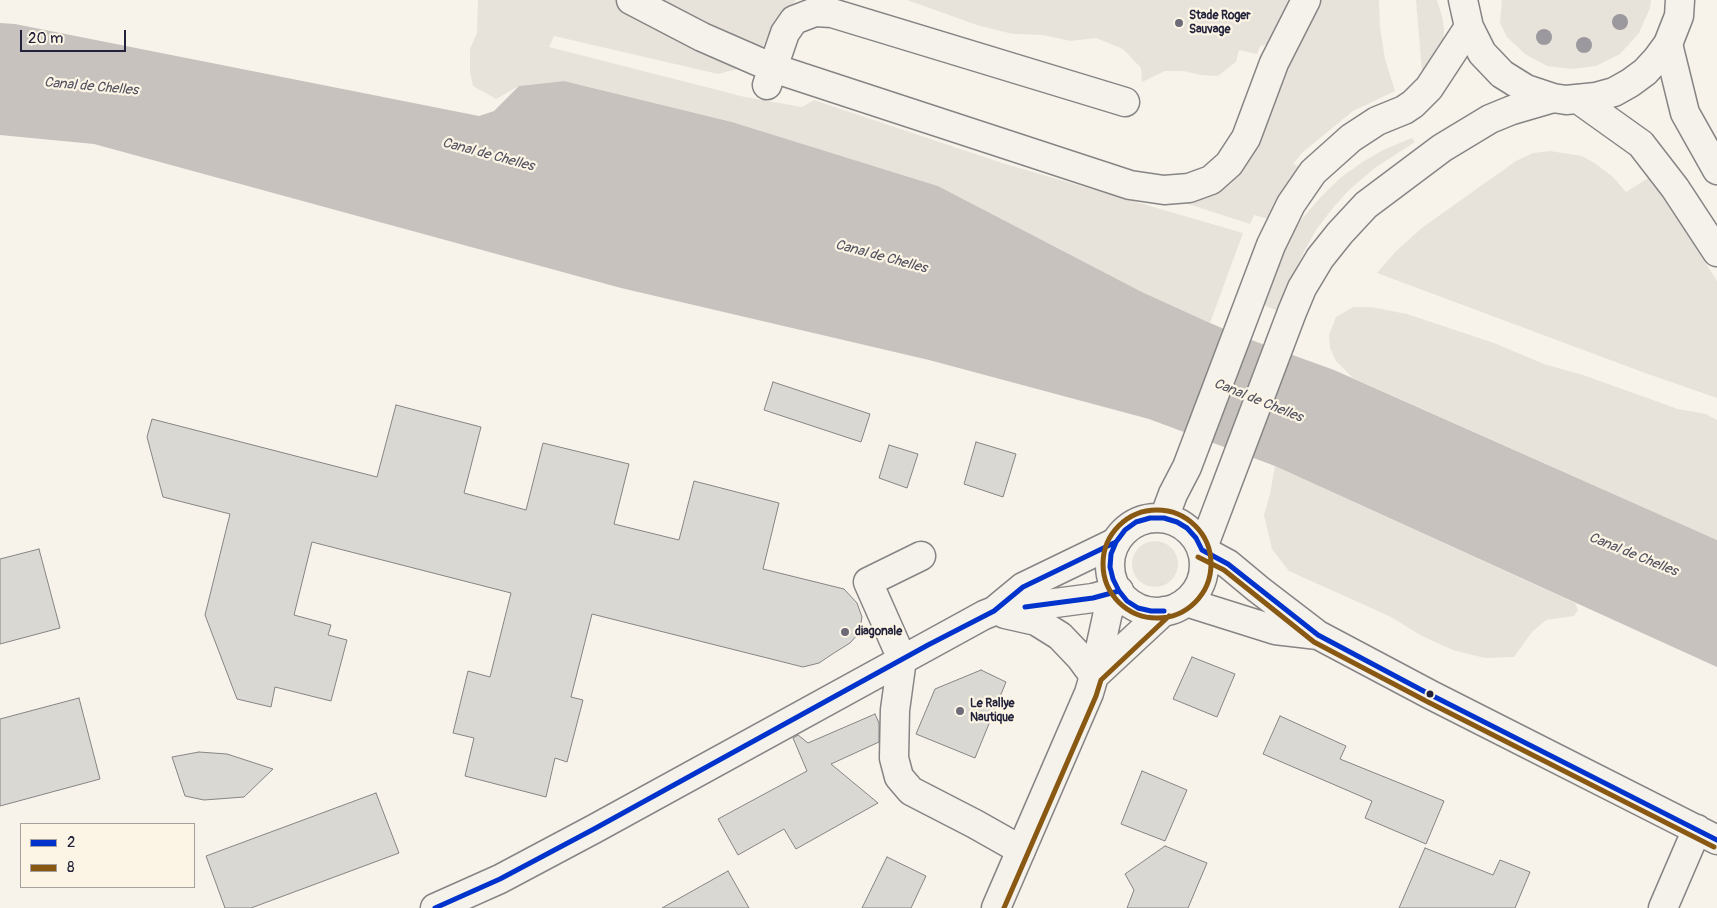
<!DOCTYPE html>
<html>
<head>
<meta charset="utf-8">
<style>
  body { margin:0 }
  #map { position:relative; width:1717px; height:908px; overflow:hidden; background:#f7f3ea; font-family:Pangolin,sans-serif }
  canvas { display:block }
  .legend { position:absolute; left:20px; top:823px; width:175px; height:65px; box-sizing:border-box; background:#fcf5e5; border:1px solid #a5a1a1; margin:0; padding:6px 9px; list-style:none; font-size:15px; color:#22223b }
  .legend li { display:flex; align-items:center; gap:10px; height:25px }
  .legend b { width:25px; border:1px solid #a5a1a1 }
  .scale { position:absolute; left:20px; top:30px; width:106px; height:22px; box-sizing:border-box; border:2px solid #22223b; border-top:0; padding-left:6px; font-size:15px; line-height:18px; white-space:nowrap; color:#22223b; -webkit-text-stroke:4px #fcf5e5; paint-order:stroke }
</style>
</head>
<body>
<div id="map">
<canvas width="1717" height="908"></canvas>
<ul class="legend">
<li><b style="height:6px;background:#03c"></b>2</li>
<li><b style="height:6px;background:#895913"></b>8</li>
</ul>
<div class="scale">20 m</div>
</div>
<script>
const g = document.querySelector('canvas').getContext('2d');
g.lineJoin = 'round';
function fillPath(path, color) {
  g.fillStyle = color;
  g.fill(path, 'evenodd');
}
function poly(rows) {
  const path = new Path2D();
  for (const r of rows) {
    if (r.length === 3) {
      path.moveTo(r[0] + r[2], r[1]);
      path.arc(r[0], r[1], r[2], 0, 2 * Math.PI);
      continue;
    }
    path.moveTo(r[0], r[1]);
    for (let i = 2; i < r.length; i += 2) path.lineTo(r[i], r[i + 1]);
  }
  return path;
}
function strokePath(path, color, width, dash) {
  g.strokeStyle = color;
  g.lineWidth = width;
  g.lineCap = dash ? 'butt' : 'round';
  g.setLineDash(dash || []);
  g.stroke(path);
}
function write(font, color, halo, rows, align = 'center') {
  g.font = font + ' Pangolin,sans-serif';
  g.lineWidth = 4.5;
  g.setLineDash([]);
  g.textBaseline = 'middle';
  g.strokeStyle = halo;
  g.fillStyle = color;
  for (const [text, x, y, turn = 0] of rows) {
    g.save();
    g.translate(x, y);
    g.rotate((+turn || 0) * Math.PI / 180);
    g.textAlign = isNaN(turn) ? turn : align;
    if (halo) g.strokeText(text, 0, 0);
    g.fillText(text, 0, 0);
    g.restore();
  }
}
fillPath(poly([
  [478,0,796,0,770,31,759,55,741,68,718,74,554,36,549,47,745,97,802,107,814,100,1002,163,1243,233,1210,323,1142,292,938,186,732,122,564,81,519,86,496,99,473,86,470,72,470,49,477,33],
  [907,0,1291,0,1270,44,1260,46,1257,54,1239,50,1236,62,1218,76,1201,75,1183,71,1165,71,1142,82,1141,68,1123,49,1096,38,1071,41,1042,35,1013,34,977,25],
  [1319,0,1379,0,1380,27,1385,59,1395,91,1353,111,1303,152,1293,164,1298,166,1271,220,1254,215,1250,224,1188,204,1186,201,1292,52],
  [1416,0,1437,0,1442,16,1444,29,1443,44,1432,67,1422,72],
  [1502,0,1651,0,1650,8,1639,33,1620,54,1596,66,1571,69,1547,66,1525,54,1507,37,1500,23],
  [1412,138,1415,142,1376,167,1349,190,1333,208,1316,230,1305,250,1296,268,1281,312,1260,304,1285,244,1302,219,1320,198,1340,178,1361,163,1383,150],
  [1550,151,1582,156,1596,164,1613,177,1626,192,1650,177,1717,281,1717,398,1645,373,1377,273,1396,251,1423,227,1516,161,1533,153],
  [1353,307,1371,307,1407,314,1494,343,1544,364,1583,375,1678,409,1706,414,1717,420,1717,540,1353,378,1336,361,1330,348,1329,335,1336,317],
  [1275,466,1575,603,1578,610,1574,616,1546,620,1532,632,1514,657,1485,658,1453,650,1422,636,1389,616,1289,571,1272,549,1264,515,1270,494],
  [1155,564,23]
]), '#e8e3da');
fillPath(poly([
  [0,23,15,24,479,116,494,111,519,86,564,81,732,122,938,186,1142,292,1210,323,1243,337,1334,370,1717,540,1717,667,1275,466,1149,419,929,360,621,288,94,144,0,135]
]), '#c7c2be');
const building = poly([
  [773,382,870,414,861,442,764,410,773,382],
  [396,405,481,427,464,493,526,510,543,443,629,464,614,524,679,540,694,481,779,503,763,569,844,589,857,603,862,617,859,633,850,643,834,653,819,663,803,667,592,614,571,697,583,700,567,762,555,758,546,797,465,776,474,738,453,733,468,671,490,677,511,593,312,542,294,615,331,625,328,635,347,640,331,701,275,687,271,707,237,699,205,615,230,514,163,497,147,437,152,419,377,477,396,405],
  [976,442,1016,454,1003,497,964,484,976,442],
  [889,445,918,454,907,488,879,478,889,445],
  [39,549,60,628,0,644,0,559,39,549],
  [1192,657,1235,674,1217,717,1173,699,1192,657],
  [981,670,1006,682,975,758,916,734,935,689,981,670],
  [79,698,100,779,0,806,0,719,79,698],
  [875,714,879,723,879,742,831,764,878,803,796,849,784,829,738,855,718,819,807,771,793,738,798,735,808,743,875,714],
  [1280,716,1346,746,1340,759,1444,801,1426,844,1365,818,1372,801,1263,754,1280,716],
  [199,752,227,754,273,769,244,797,204,800,185,796,172,757,199,752],
  [1142,771,1187,790,1165,841,1121,824,1142,771],
  [376,793,399,853,251,908,225,908,206,856,376,793],
  [1165,846,1207,863,1188,908,1127,908,1134,890,1125,874,1165,846],
  [1425,848,1493,875,1500,860,1530,872,1515,908,1399,908,1425,848],
  [887,857,926,876,911,908,862,908,887,857],
  [728,871,749,908,662,908,728,871]
]);
fillPath(building, '#dad8d2');
strokePath(building, '#868485', 1);
const minor = poly([
  [631,0,702,37,773,68,1130,185,1164,190,1189,188,1211,180,1229,164,1246,138,1274,63,1306,0],
  [1668,44,1685,113,1717,170],
  [767,85,785,33,794,20,815,12,832,13,1125,102],
  [1578,99,1641,144,1675,188,1717,252],
  [1202,550,1228,564,1258,589,1318,635,1431,695,1717,840],
  [921,556,868,582,902,659,895,710,894,758,899,777,911,791,975,824,1021,850],
  [1186,602,1275,630,1318,635],
  [994,611,1023,587,1116,542],
  [1005,614,1036,621,1060,636,1080,657,1094,676],
  [435,908,500,879,594,829,984,615,994,611,1093,598,1119,591],
  [1663,908,1697,829]
]);
const major = poly([
  [1463,0,1469,27,1482,53,1502,74,1526,89,1553,98,1566,100,1596,97,1614,92,1630,83,1645,72,1657,59,1668,44,1679,16,1680,0],
  [1164,518,1173,494,1187,467,1271,245,1291,204,1313,172,1351,138,1377,121,1404,110,1413,104,1429,88,1469,27],
  [1157,565,47],
  [1202,550,1292,312,1302,288,1320,258,1340,233,1366,205,1442,148,1490,119,1512,110,1553,98],
  [1094,676,1164,611],
  [996,908,1089,693,1094,676,1108,612,1119,591]
]);
strokePath(minor, '#868485', 31);
strokePath(major, '#868485', 31);
strokePath(minor, '#f5f2ec', 28);
strokePath(major, '#f5f2ec', 28);
strokePath(poly([
  [1202,550,1228,564,1318,635,1431,695,1717,840],
  [1110,567,1113,579,1119,591,1127,601,1138,608,1151,611,1164,611],
  [1110,567,1111,554,1116,542,1125,530,1136,522,1150,518,1164,518,1177,522,1187,528,1196,538,1202,550],
  [1025,607,1093,598,1119,591],
  [435,908,500,879,594,829,928,645,994,611,1023,587,1116,542]
]), '#03c', 5);
strokePath(poly([
  [1157,564,54],
  [1198,557,1224,570,1314,642,1428,702,1714,847],
  [1004,908,1096,696,1101,680,1169,616]
]), '#895913', 5);
g.fillStyle = '#9b999e';
for (const [x, y] of [
  [1620,22],
  [1544,37],
  [1584,45]
]) {
  g.beginPath();
  g.arc(x, y, 8, 0, 2 * Math.PI);
  g.fill();
}
for (const [x, y, r, color] of [
  [1179,23,5,"#6d6b78"],
  [845,632,5,"#6d6b78"],
  [1430,694,4.5,"#22223b"],
  [960,711,5,"#6d6b78"]
]) {
  const dot = new Path2D();
  dot.arc(x, y, r, 0, 2 * Math.PI);
  g.fillStyle = color;
  g.fill(dot);
  strokePath(dot, '#fcf5e5', 2);
}
write('bold 12px', '#22223b', '#fcf5e5', [
  ["Stade Roger",1189,16],
  ["Sauvage",1189,30],
  ["diagonale",855,632],
  ["Le Rallye",970,704],
  ["Nautique",970,718]
], 'left');
write('italic 14px', '#545362', '#fcf5e5', [
  ["Canal de Chelles",91,87,5],
  ["Canal de Chelles",488,155,15],
  ["Canal de Chelles",881,257,15],
  ["Canal de Chelles",1258,401,22],
  ["Canal de Chelles",1633,555,22]
]);
</script>
</body>
</html>
